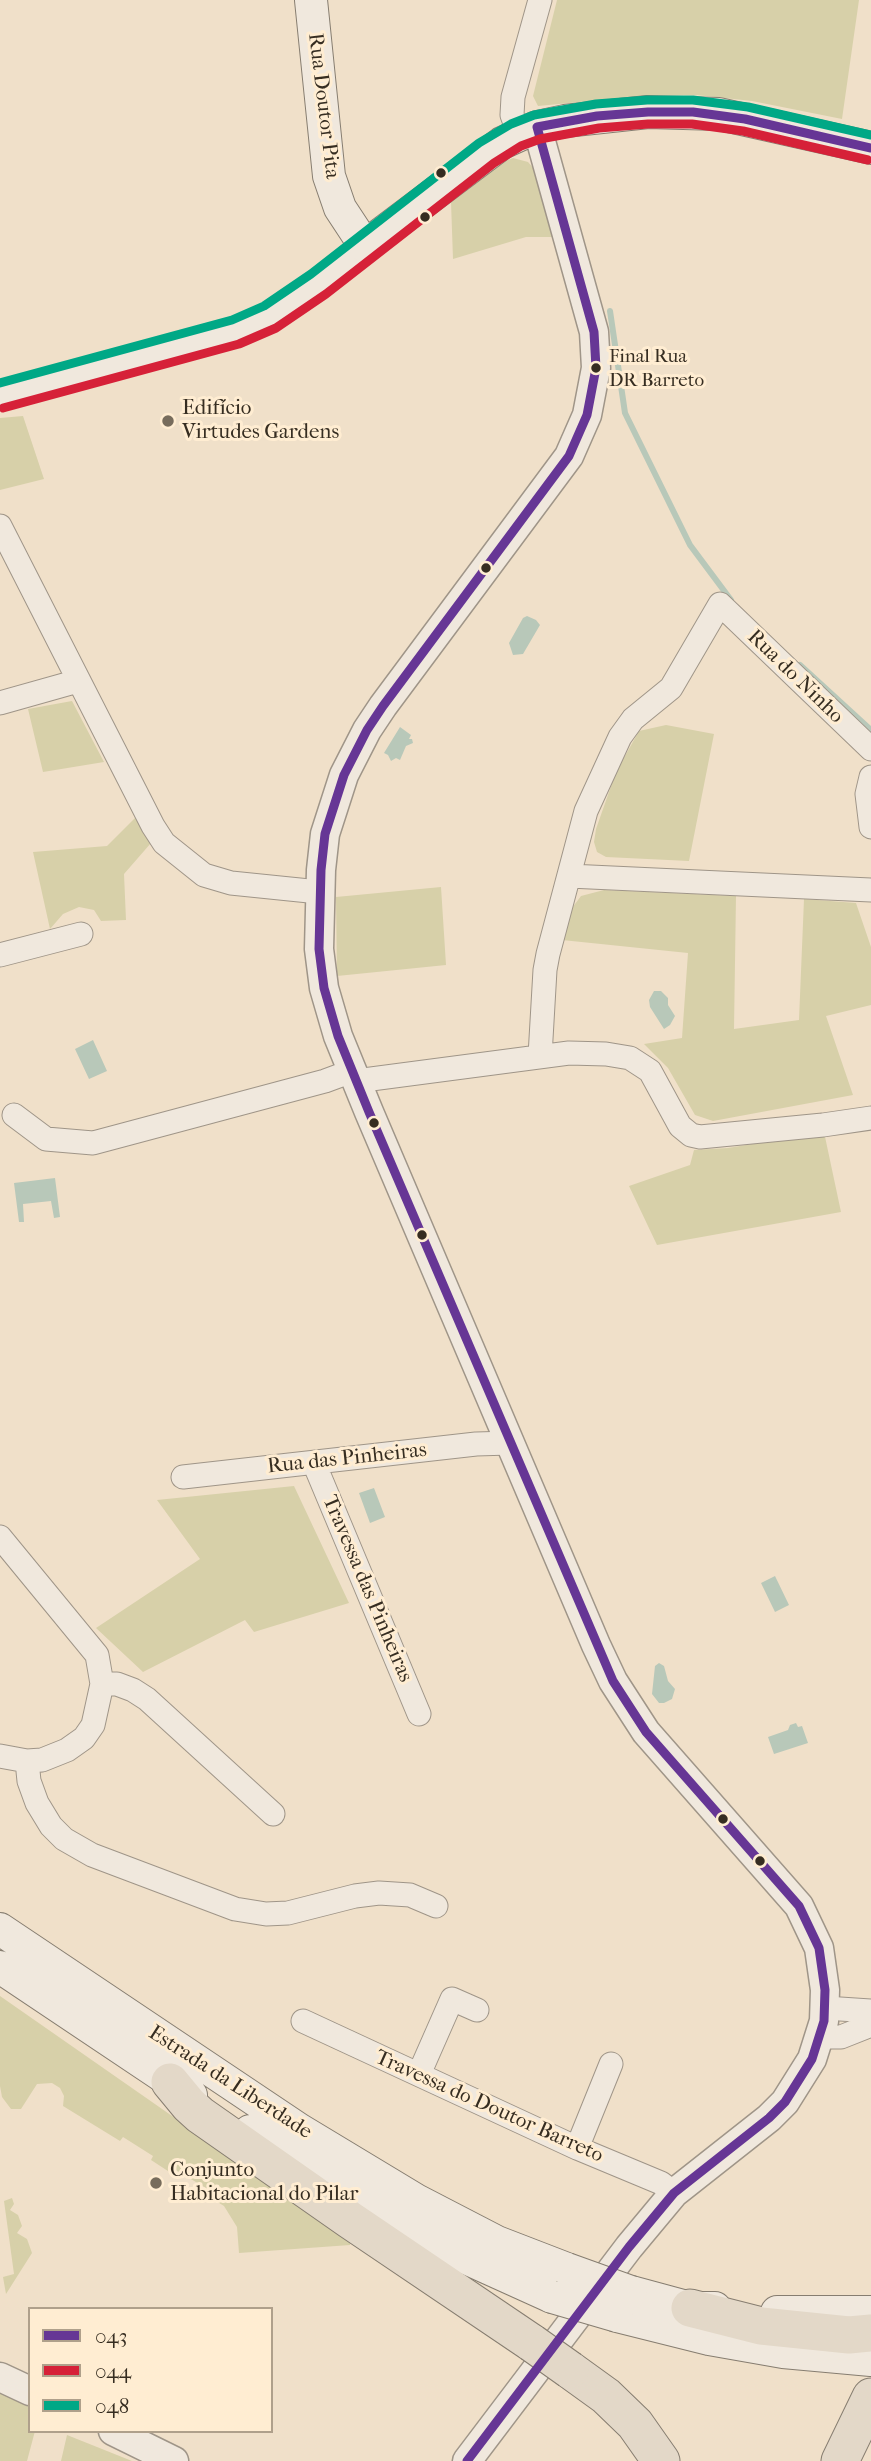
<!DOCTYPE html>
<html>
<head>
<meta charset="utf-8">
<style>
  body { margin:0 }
  #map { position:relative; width:871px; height:2461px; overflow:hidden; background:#f0e0c9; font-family:"IM FELL French Canon",serif }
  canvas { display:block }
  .legend { position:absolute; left:28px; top:2307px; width:245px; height:126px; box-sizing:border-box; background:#ffedd2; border:2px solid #afa08b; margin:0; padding:9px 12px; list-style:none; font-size:21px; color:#362d21 }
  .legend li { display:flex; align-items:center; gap:14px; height:35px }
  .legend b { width:35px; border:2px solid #afa08b }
</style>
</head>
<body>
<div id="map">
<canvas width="871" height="2461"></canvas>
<ul class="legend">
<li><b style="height:9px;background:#663695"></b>043</li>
<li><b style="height:9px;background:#d62138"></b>044</li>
<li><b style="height:9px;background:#00a886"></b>048</li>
</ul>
</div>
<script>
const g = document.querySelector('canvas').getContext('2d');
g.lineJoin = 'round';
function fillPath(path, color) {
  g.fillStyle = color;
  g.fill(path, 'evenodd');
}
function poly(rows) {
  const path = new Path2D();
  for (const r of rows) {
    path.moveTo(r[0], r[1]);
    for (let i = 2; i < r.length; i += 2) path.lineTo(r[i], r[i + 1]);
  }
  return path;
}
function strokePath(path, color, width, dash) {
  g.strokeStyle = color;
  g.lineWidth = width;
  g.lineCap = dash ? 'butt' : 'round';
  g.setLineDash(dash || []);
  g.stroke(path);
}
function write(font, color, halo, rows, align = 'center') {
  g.font = font + ' "IM FELL French Canon",serif';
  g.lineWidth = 6;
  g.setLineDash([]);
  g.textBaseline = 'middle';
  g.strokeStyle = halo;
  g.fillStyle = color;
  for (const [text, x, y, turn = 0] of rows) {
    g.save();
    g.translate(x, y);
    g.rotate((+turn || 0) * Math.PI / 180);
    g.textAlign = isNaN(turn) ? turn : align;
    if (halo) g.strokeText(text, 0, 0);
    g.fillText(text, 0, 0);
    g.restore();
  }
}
fillPath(poly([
  [557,0,859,0,842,119,752,101,696,95,654,95,538,106,533,96],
  [513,158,528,162,535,170,553,237,526,237,453,259,451,202,505,161],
  [23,416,44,479,0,490,0,418],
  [72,701,104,762,43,772,28,709],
  [666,725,714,734,689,861,606,857,597,852,594,842,596,829,616,772,639,731],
  [135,818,151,843,124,874,126,920,101,921,94,910,79,907,63,914,50,929,33,852,107,846],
  [441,887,446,965,337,976,336,897],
  [604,890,736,896,734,1029,799,1020,804,899,856,903,871,947,871,1005,826,1016,853,1095,713,1121,695,1115,668,1068,644,1044,682,1038,688,953,562,940,572,908,581,896],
  [824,1132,841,1212,657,1245,629,1186,690,1165,694,1150,728,1148],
  [294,1486,349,1603,254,1632,245,1620,143,1672,96,1628,200,1559,157,1500],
  [0,1996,350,2240,350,2245,239,2253,237,2227,224,2206,203,2193,206,2188,174,2169,171,2173,151,2160,153,2156,123,2137,120,2141,63,2106,64,2096,60,2088,52,2083,37,2084,21,2109,11,2109,2,2097,0,2086],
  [12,2198,14,2204,10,2210,18,2215,22,2226,17,2233,27,2239,32,2253,6,2294,3,2277,14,2274,4,2201],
  [0,2393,30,2406,30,2431,35,2431,27,2461,0,2461],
  [67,2435,132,2461,61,2461]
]), '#d7d0a9');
fillPath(poly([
  [527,616,536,620,540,625,523,654,513,655,509,643,523,618],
  [400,727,411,735,409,739,412,739,413,743,406,746,400,760,396,758,391,761,388,755,384,753],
  [654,991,661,991,668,998,668,1005,675,1016,670,1025,664,1029,650,1007,649,1000],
  [93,1040,107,1071,89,1079,75,1049],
  [55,1178,60,1217,54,1218,51,1201,23,1204,24,1222,19,1222,14,1183],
  [374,1488,385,1517,370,1523,359,1493],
  [775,1576,789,1605,775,1612,761,1583],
  [659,1663,664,1666,668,1681,675,1689,672,1699,664,1703,659,1703,652,1694,655,1666],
  [796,1723,798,1727,802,1726,808,1743,774,1754,768,1737,788,1730,790,1725]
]), '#b8c8b9');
strokePath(poly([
  [610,311,625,413,690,545,731,600],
  [800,665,871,730]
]), '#b8c8b9', 6);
const minor = poly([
  [519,134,512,115,513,97,540,0],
  [0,396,254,325,285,309,365,246],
  [0,526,153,826,164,843,204,875,231,883,319,892],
  [0,703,78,681],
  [871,777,867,794,871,827],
  [569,876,871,890],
  [0,955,81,934],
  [540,1056,545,970,548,954,586,811,620,737,633,719,671,688,720,604,871,749],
  [356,1081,569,1053,606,1054,630,1058,650,1071,680,1126,691,1135,700,1137,823,1125,871,1118],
  [14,1115,46,1139,93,1143,325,1081,352,1071],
  [314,1463,419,1714],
  [183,1477,476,1444,510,1443],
  [0,1537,97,1655,102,1684,93,1725,84,1738,67,1750,42,1760,27,1761,0,1756],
  [102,1684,117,1684,133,1690,147,1699,273,1814],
  [27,1761,29,1781,37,1803,51,1826,64,1839,92,1855,235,1909,266,1914,288,1913,355,1896,379,1893,410,1895,436,1906],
  [825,2008,871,2011],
  [303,2021,577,2148,661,2183,674,2193],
  [821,2037,841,2037,871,2025],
  [419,2074,452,1999,477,2010],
  [577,2148,611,2064]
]);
const tertiary = poly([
  [0,2377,30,2391],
  [113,2431,174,2461],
  [467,2461,629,2247,674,2193,769,2118,785,2102,812,2059,824,2021,825,1990,819,1948,799,1906,646,1732,613,1681,596,1645,369,1112,338,1036,324,988,319,949,321,870,325,834,344,775,367,730,383,706,569,456,587,415,596,368,594,332,537,127]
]);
const secondary = poly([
  [311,0,329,176,340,208,365,246,502,143,537,127,565,121,648,112,719,114,871,148],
  [0,1929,300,2130,416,2200,497,2242,567,2269],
  [0,1967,191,2095],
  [250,2131,371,2205,468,2259,552,2297],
  [631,2292,690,2308,715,2308],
  [777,2312,871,2312],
  [617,2316,709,2339,783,2352,871,2360]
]);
const trunk = poly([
  [170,2082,189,2105,200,2115,350,2220,532,2343],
  [690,2308,761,2326,849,2335,871,2333],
  [570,2370,606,2396,635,2424,661,2461],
  [840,2461,871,2397]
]);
strokePath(minor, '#9f9588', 25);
strokePath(tertiary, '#9f9588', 31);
strokePath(secondary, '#867d70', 34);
strokePath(trunk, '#867d70', 39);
strokePath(minor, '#f0e8dd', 23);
strokePath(tertiary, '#f0e8dd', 28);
strokePath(secondary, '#f0e8dd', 32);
strokePath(trunk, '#e3d8c8', 37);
const secondaryBridge = poly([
  [567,2269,631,2292],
  [552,2297,617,2316]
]);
const trunkBridge = poly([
  [532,2343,570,2370]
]);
strokePath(secondaryBridge, '#867d70', 34, []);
strokePath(trunkBridge, '#867d70', 39, []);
strokePath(secondaryBridge, '#f0e8dd', 32);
strokePath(trunkBridge, '#e3d8c8', 37);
strokePath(poly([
  [537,127,597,116,648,112,693,112,745,119,871,148],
  [467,2461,629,2247,674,2193,769,2118,785,2102,812,2059,824,2021,825,1990,819,1948,799,1906,646,1732,613,1681,369,1112,338,1036,324,988,319,949,321,870,325,834,344,775,367,730,383,706,569,456,587,415,596,368,594,332,537,127]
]), '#663695', 9);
strokePath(poly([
  [3,408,239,344,276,328,326,294,494,163,521,146,540,139,599,128,648,124,692,124,743,131,868,160]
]), '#d62138', 9);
strokePath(poly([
  [0,383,232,320,264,306,311,274,479,143,511,124,534,115,596,104,647,100,693,100,748,107,871,135]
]), '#00a886', 9);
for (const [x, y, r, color] of [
  [441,173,6,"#362d21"],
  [425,217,6,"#362d21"],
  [596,368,6,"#362d21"],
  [168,421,7,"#776c5c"],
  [486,568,6,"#362d21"],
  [374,1123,6,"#362d21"],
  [422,1235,6,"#362d21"],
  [723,1819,6,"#362d21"],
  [760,1861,6,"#362d21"],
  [156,2183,7,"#776c5c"]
]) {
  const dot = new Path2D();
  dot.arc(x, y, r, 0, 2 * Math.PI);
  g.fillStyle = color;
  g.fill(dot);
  strokePath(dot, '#ffedd2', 2.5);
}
write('19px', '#362d21', '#ffedd2', [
  ["Final Rua",609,357],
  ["DR Barreto",609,381]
], 'left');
write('21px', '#362d21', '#ffedd2', [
  ["Rua Doutor Pita",323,106,83],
  ["Rua do Ninho",795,677,44],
  ["Rua das Pinheiras",347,1459,-6],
  ["Travessa das Pinheiras",367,1589,67],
  ["Estrada da Liberdade",230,2083,33],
  ["Travessa do Doutor Barreto",489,2107,24]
]);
write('21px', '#362d21', '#ffedd2', [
  ["Edifício",182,409],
  ["Virtudes Gardens",182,433],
  ["Conjunto",170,2171],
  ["Habitacional do Pilar",170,2195]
], 'left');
</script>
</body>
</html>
